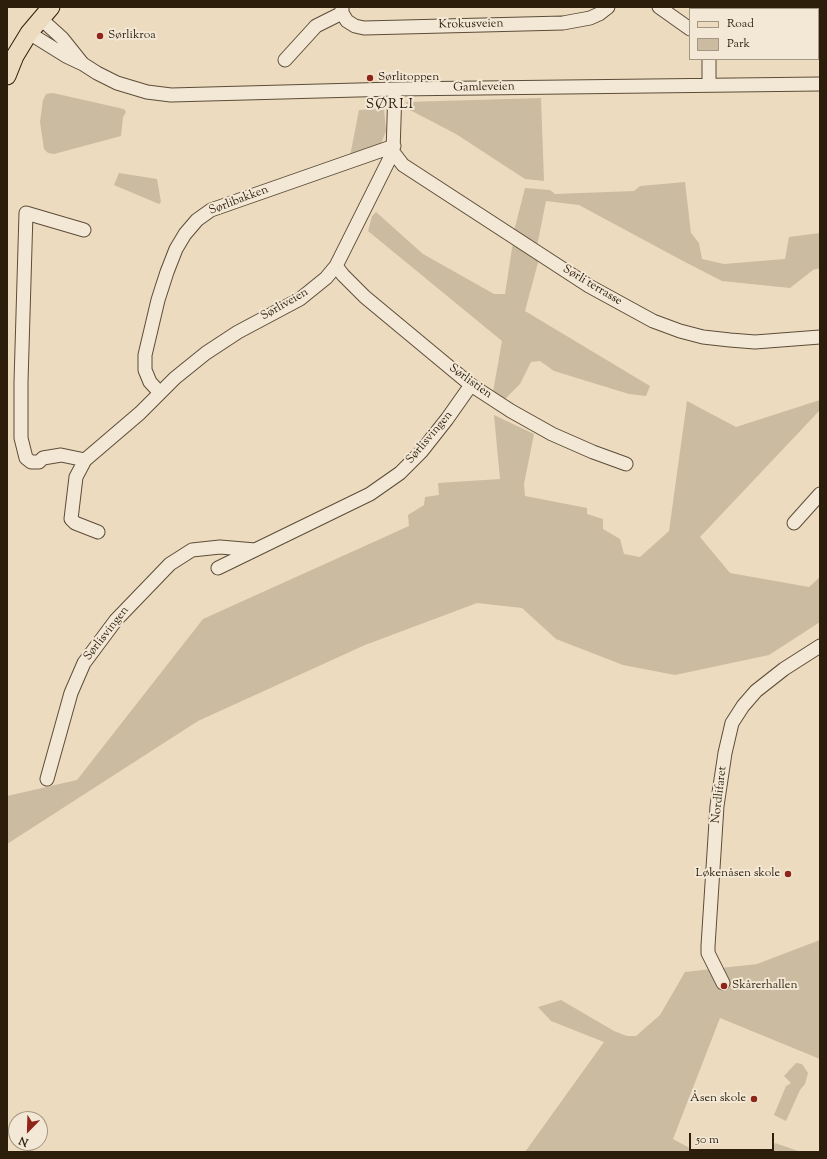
<!DOCTYPE html>
<html>
<head>
<meta charset="utf-8">
<style>
  body { margin:0 }
  #map { position:relative; width:827px; height:1159px; overflow:hidden; background:#ecdbbf; font-family:"Sorts Mill Goudy",serif }
  canvas { display:block }
  .frame { position:absolute; inset:0; border:8px solid #2c1e0b; pointer-events:none }
  .legend { position:absolute; left:689px; top:8px; width:130px; height:52px; box-sizing:border-box; background:#f3e8d5; border:1px solid #a39784; margin:0; padding:5px 7px; list-style:none; font-size:12px; color:#2c1e0b }
  .legend li { display:flex; align-items:center; gap:8px; height:20px }
  .legend b { width:20px; border:1px solid #a39784 }
  .north { position:absolute; left:8px; top:1111px; width:40px; height:40px; box-sizing:border-box; background:#f3e8d5; border:1px solid #a39784; border-radius:50%; rotate:203deg; font-size:11px; font-weight:700; line-height:16px; text-align:center; color:#2c1e0b }
  .north::after { content:''; display:block; margin:auto; width:14px; height:18px; background:#8f2418; clip-path:polygon(50% 0,100% 100%,50% 72%,0 100%) }
  .scale { position:absolute; left:689px; top:1133px; width:85px; height:18px; box-sizing:border-box; border:2px solid #2c1e0b; border-top:0; padding-left:5px; font-size:12px; line-height:14px; white-space:nowrap; color:#2c1e0b; -webkit-text-stroke:3px #f3e8d5; paint-order:stroke }
</style>
</head>
<body>
<div id="map">
<canvas width="827" height="1159"></canvas>
<div class="frame"></div>
<ul class="legend">
<li><b style="height:5px;background:#ecdbbf"></b>Road</li>
<li><b style="height:11px;background:#cbbba0"></b>Park</li>
</ul>
<div class="north">N</div>
<div class="scale">50 m</div>
</div>
<script>
const g = document.querySelector('canvas').getContext('2d');
g.lineJoin = 'round';
function fillPath(path, color) {
  g.fillStyle = color;
  g.fill(path, 'evenodd');
}
function poly(rows) {
  const path = new Path2D();
  for (const r of rows) {
    path.moveTo(r[0], r[1]);
    for (let i = 2; i < r.length; i += 2) path.lineTo(r[i], r[i + 1]);
  }
  return path;
}
function strokePath(path, color, width, dash) {
  g.strokeStyle = color;
  g.lineWidth = width;
  g.lineCap = dash ? 'butt' : 'round';
  g.setLineDash(dash || []);
  g.stroke(path);
}
function write(font, color, halo, rows, align = 'center') {
  g.font = font + ' "Sorts Mill Goudy",serif';
  g.lineWidth = 4;
  g.setLineDash([]);
  g.textBaseline = 'middle';
  g.strokeStyle = halo;
  g.fillStyle = color;
  for (const [text, x, y, turn = 0] of rows) {
    g.save();
    g.translate(x, y);
    g.rotate((+turn || 0) * Math.PI / 180);
    g.textAlign = isNaN(turn) ? turn : align;
    if (halo) g.strokeText(text, 0, 0);
    g.fillText(text, 0, 0);
    g.restore();
  }
}
fillPath(poly([
  [53,93,124,109,126,112,123,117,121,136,54,154,48,153,44,149,40,122,43,100,46,94],
  [541,98,544,181,525,179,456,134,408,109,406,102],
  [384,109,386,131,380,147,350,156,359,110],
  [119,173,157,179,161,202,159,204,114,185],
  [685,182,691,233,699,243,702,259,724,264,785,259,789,237,820,233,820,268,813,270,790,288,722,281,683,261,579,205,546,201,537,246,514,231,525,188,550,190,555,194,634,191,640,186],
  [376,212,423,254,494,294,505,294,513,242,539,259,525,311,650,386,646,396,629,394,554,371,540,361,531,362,520,384,505,399,493,392,502,341,368,231,372,216],
  [820,400,820,410,700,537,730,573,809,587,820,577,820,622,769,655,675,675,623,665,556,639,522,608,477,603,365,645,198,721,7,844,7,796,77,780,203,619,409,526,408,515,424,505,425,497,439,495,438,483,500,479,494,415,534,434,524,484,525,496,587,508,587,514,603,519,603,529,620,539,624,554,640,557,669,531,687,401,736,427],
  [820,940,820,1059,720,1018,673,1139,697,1152,525,1152,604,1042,551,1021,538,1007,561,1000,614,1031,627,1036,636,1036,660,1015,685,972,757,964],
  [796,1063,802,1064,808,1073,805,1084,800,1090,786,1121,774,1115,786,1086,791,1083,784,1076],
  [775,1143,801,1152,772,1152]
]), '#cbbba0');
const minor = poly([
  [342,7,342,13,347,21,355,26,364,28,563,23,590,18,599,14,608,7],
  [659,7,690,29],
  [811,7,820,8],
  [41,19,62,38,82,63],
  [29,33,66,56,83,64,97,73,117,83,147,92,171,95,395,89,820,84],
  [285,60,316,26,342,13],
  [709,85,709,59],
  [393,152,403,165,589,286,653,321,680,331,703,337,730,340,755,342,820,337],
  [84,230,26,213,21,382,21,438,26,458,31,462,39,462,43,458,61,455,85,460],
  [336,266,343,275,365,297,471,385,511,411,552,434,593,452,626,464],
  [160,393,150,382,145,370,145,355,158,300,167,272,176,249,185,234,197,220,211,210,394,146],
  [794,523,820,494],
  [98,532,75,523,71,519,76,477,85,460,140,413,175,378,206,353,238,332,300,299,326,278,336,266,393,152,395,89],
  [218,568,255,550],
  [47,779,71,693,84,663,116,620,170,564,192,550,220,547,255,550,370,494,400,473,421,452,447,419,471,385],
  [723,983,708,953,708,946,717,806,725,753,732,723,743,706,756,691,784,669,820,646]
]);
const major = poly([
  [7,76,15,56,29,33,51,7]
]);
strokePath(minor, '#5c4d38', 15);
strokePath(major, '#2c1e0b', 19);
strokePath(minor, '#f3e8d5', 13);
strokePath(major, '#ecdbbf', 17);
for (const [x, y, r, color] of [
  [100,36,4,"#8f2418"],
  [370,78,4,"#8f2418"],
  [788,874,4,"#8f2418"],
  [724,986,4,"#8f2418"],
  [754,1099,4,"#8f2418"]
]) {
  const dot = new Path2D();
  dot.arc(x, y, r, 0, 2 * Math.PI);
  g.fillStyle = color;
  g.fill(dot);
  strokePath(dot, '#f3e8d5', 1.5);
}
write('12px', '#2c1e0b', '#f3e8d5', [
  ["Krokusveien",471,25,-1],
  ["Gamleveien",484,88,-1],
  ["Sørlibakken",239,201,-21],
  ["Sørli terrasse",592,286,31],
  ["Sørliveien",285,305,-30],
  ["Sørlistien",470,382,36],
  ["Sørlisvingen",430,438,-50],
  ["Sørlisvingen",107,634,-52],
  ["Nordlifaret",720,795,-83]
]);
write('12px', '#2c1e0b', '#f3e8d5', [
  ["Sørlikroa",108,36],
  ["Sørlitoppen",378,78],
  ["Løkenåsen skole",780,874,"right"],
  ["Skårerhallen",732,986],
  ["Åsen skole",746,1099,"right"]
], 'left');
g.letterSpacing = '1px';
write('14px', '#2c1e0b', '#f3e8d5', [
  ["SØRLI",390,106]
]);
g.letterSpacing = '0px';
</script>
</body>
</html>
